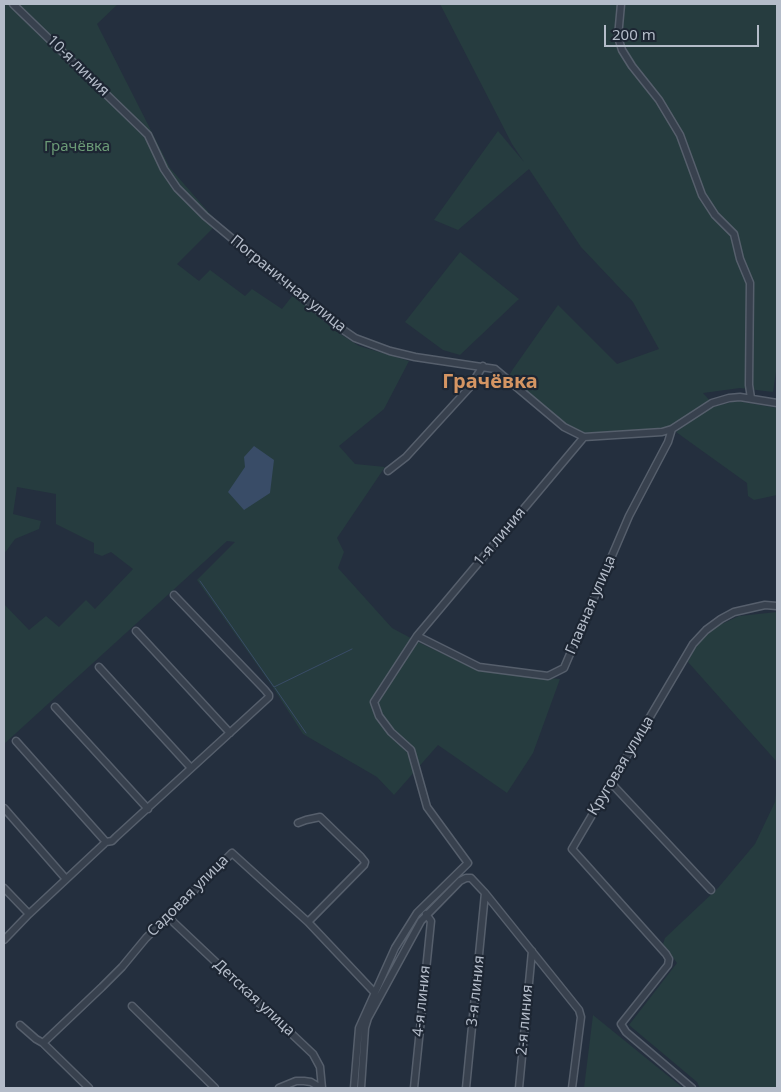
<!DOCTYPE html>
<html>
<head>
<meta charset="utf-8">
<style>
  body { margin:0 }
  #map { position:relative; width:781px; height:1092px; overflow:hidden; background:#242f3e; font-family:"Noto Sans",sans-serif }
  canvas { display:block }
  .frame { position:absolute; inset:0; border:5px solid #b4bcc9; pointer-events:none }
  .scale { position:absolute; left:604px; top:25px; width:155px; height:22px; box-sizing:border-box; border:2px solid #b4bcc9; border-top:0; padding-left:6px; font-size:15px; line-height:18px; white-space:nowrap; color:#b4bcc9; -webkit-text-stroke:4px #1d2633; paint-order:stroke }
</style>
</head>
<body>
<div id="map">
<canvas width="781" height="1092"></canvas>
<div class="frame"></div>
<div class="scale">200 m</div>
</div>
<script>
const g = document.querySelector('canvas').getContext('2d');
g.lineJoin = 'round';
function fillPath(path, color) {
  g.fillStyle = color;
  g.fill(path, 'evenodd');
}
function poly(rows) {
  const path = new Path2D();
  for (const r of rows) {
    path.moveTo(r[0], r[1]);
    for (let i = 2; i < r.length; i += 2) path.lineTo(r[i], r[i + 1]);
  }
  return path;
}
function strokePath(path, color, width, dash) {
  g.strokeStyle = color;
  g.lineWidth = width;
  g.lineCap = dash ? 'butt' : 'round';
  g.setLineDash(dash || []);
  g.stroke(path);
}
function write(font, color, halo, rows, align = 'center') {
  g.font = font + ' "Noto Sans",sans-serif';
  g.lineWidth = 4.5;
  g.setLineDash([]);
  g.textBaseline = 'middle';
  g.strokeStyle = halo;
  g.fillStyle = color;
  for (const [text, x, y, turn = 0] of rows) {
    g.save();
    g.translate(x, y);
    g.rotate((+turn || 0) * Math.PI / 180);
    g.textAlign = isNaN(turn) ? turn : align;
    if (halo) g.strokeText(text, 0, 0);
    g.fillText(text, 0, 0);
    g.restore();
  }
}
fillPath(poly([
  [4,4,118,4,97,24,170,168,218,223,177,264,199,281,210,270,245,296,252,289,282,309,293,295,337,332,359,346,409,361,384,409,339,446,355,464,385,467,337,538,344,552,338,568,392,628,420,643,477,670,560,679,533,753,507,793,438,745,394,795,377,777,303,734,272,686,197,580,235,542,227,541,4,744,4,604,29,630,46,616,59,627,86,600,95,609,133,569,111,552,102,556,94,553,94,543,56,524,56,494,17,487,13,514,41,521,39,529,15,539,4,554],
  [440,4,777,4,777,365,773,392,740,388,703,393,712,403,672,429,584,437,507,379,513,369,558,305,617,364,659,349,633,302,581,247,529,169,458,230,434,220,498,131,524,162,512,144],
  [460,252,519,299,460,355,443,350,405,322],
  [737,401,777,408,777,495,754,500,748,496,747,483,676,432,708,408],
  [777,612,777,762,688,662,696,645,711,629,739,616],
  [777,783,777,1088,700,1088,697,1082,629,1025,677,963,663,944,665,938,718,888,755,844,775,802],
  [593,1015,683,1088,584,1088]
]), '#263c3f');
fillPath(poly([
  [254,446,274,460,270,493,244,510,228,492,245,467,244,457]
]), '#394c67');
strokePath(poly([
  [200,581,274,687,352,649],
  [275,688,306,733]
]), '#394c67', 1);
const minor = poly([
  [13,4,142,129,148,135,164,169,177,188,205,216,336,325,355,338,390,351,415,357,495,369,564,427,584,437,662,432,672,429,712,403,729,398,740,397,777,403],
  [621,4,618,37,622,50,632,66,659,100,680,135,702,195,715,215,734,234,740,259,750,283,749,385,751,398],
  [388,471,406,457,469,388,483,366],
  [136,631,230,733],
  [417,636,479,667,548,676,564,668,629,516,668,442,672,429],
  [99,667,191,768],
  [55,707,148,809],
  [16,741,106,842],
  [611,783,711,890],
  [4,808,66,879],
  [298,823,306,820,320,817,361,857,365,862,364,865,308,922],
  [4,888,29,914],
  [168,917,313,1054,320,1067,322,1088],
  [4,940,29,914,106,842,112,841,116,837,269,697,269,695,265,690,174,595],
  [132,1006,215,1088],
  [20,1025,36,1039,43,1043,89,1088],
  [43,1043,102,987,122,967,146,938,232,853,308,922,374,992],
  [279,1088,296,1081,304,1081,311,1082,321,1088],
  [354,1088,359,1028,395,948,417,913,468,863,427,807,411,750,391,732,379,716,374,702,417,636,584,437],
  [361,1088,365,1028,368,1018,421,921,460,881,466,878,471,878,485,893,579,1010,581,1017,572,1088],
  [414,1088,431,921,426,914],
  [466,1088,485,893],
  [519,1088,532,951],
  [692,1088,626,1032,621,1024,668,965,669,959,666,954,572,849,693,644,706,630,721,619,734,612,765,605,777,606]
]);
strokePath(minor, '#565f6c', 9);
strokePath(minor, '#38414e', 6);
write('15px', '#b4bcc9', '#1d2633', [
  ["10-я линия",78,66,44],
  ["Пограничная улица",288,284,39],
  ["1-я линия",500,537,-50],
  ["Главная улица",591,605,-67],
  ["Круговая улица",621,766,-59],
  ["Садовая улица",188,896,-45],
  ["3-я линия",476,991,-84],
  ["Детская улица",254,998,43],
  ["4-я линия",422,1001,-84],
  ["2-я линия",525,1020,-85]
]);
write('15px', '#6b9a76', '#1d2633', [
  ["Грачёвка",77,147]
]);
write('bold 20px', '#d59563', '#1d2633', [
  ["Грачёвка",490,382]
]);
</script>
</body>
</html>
